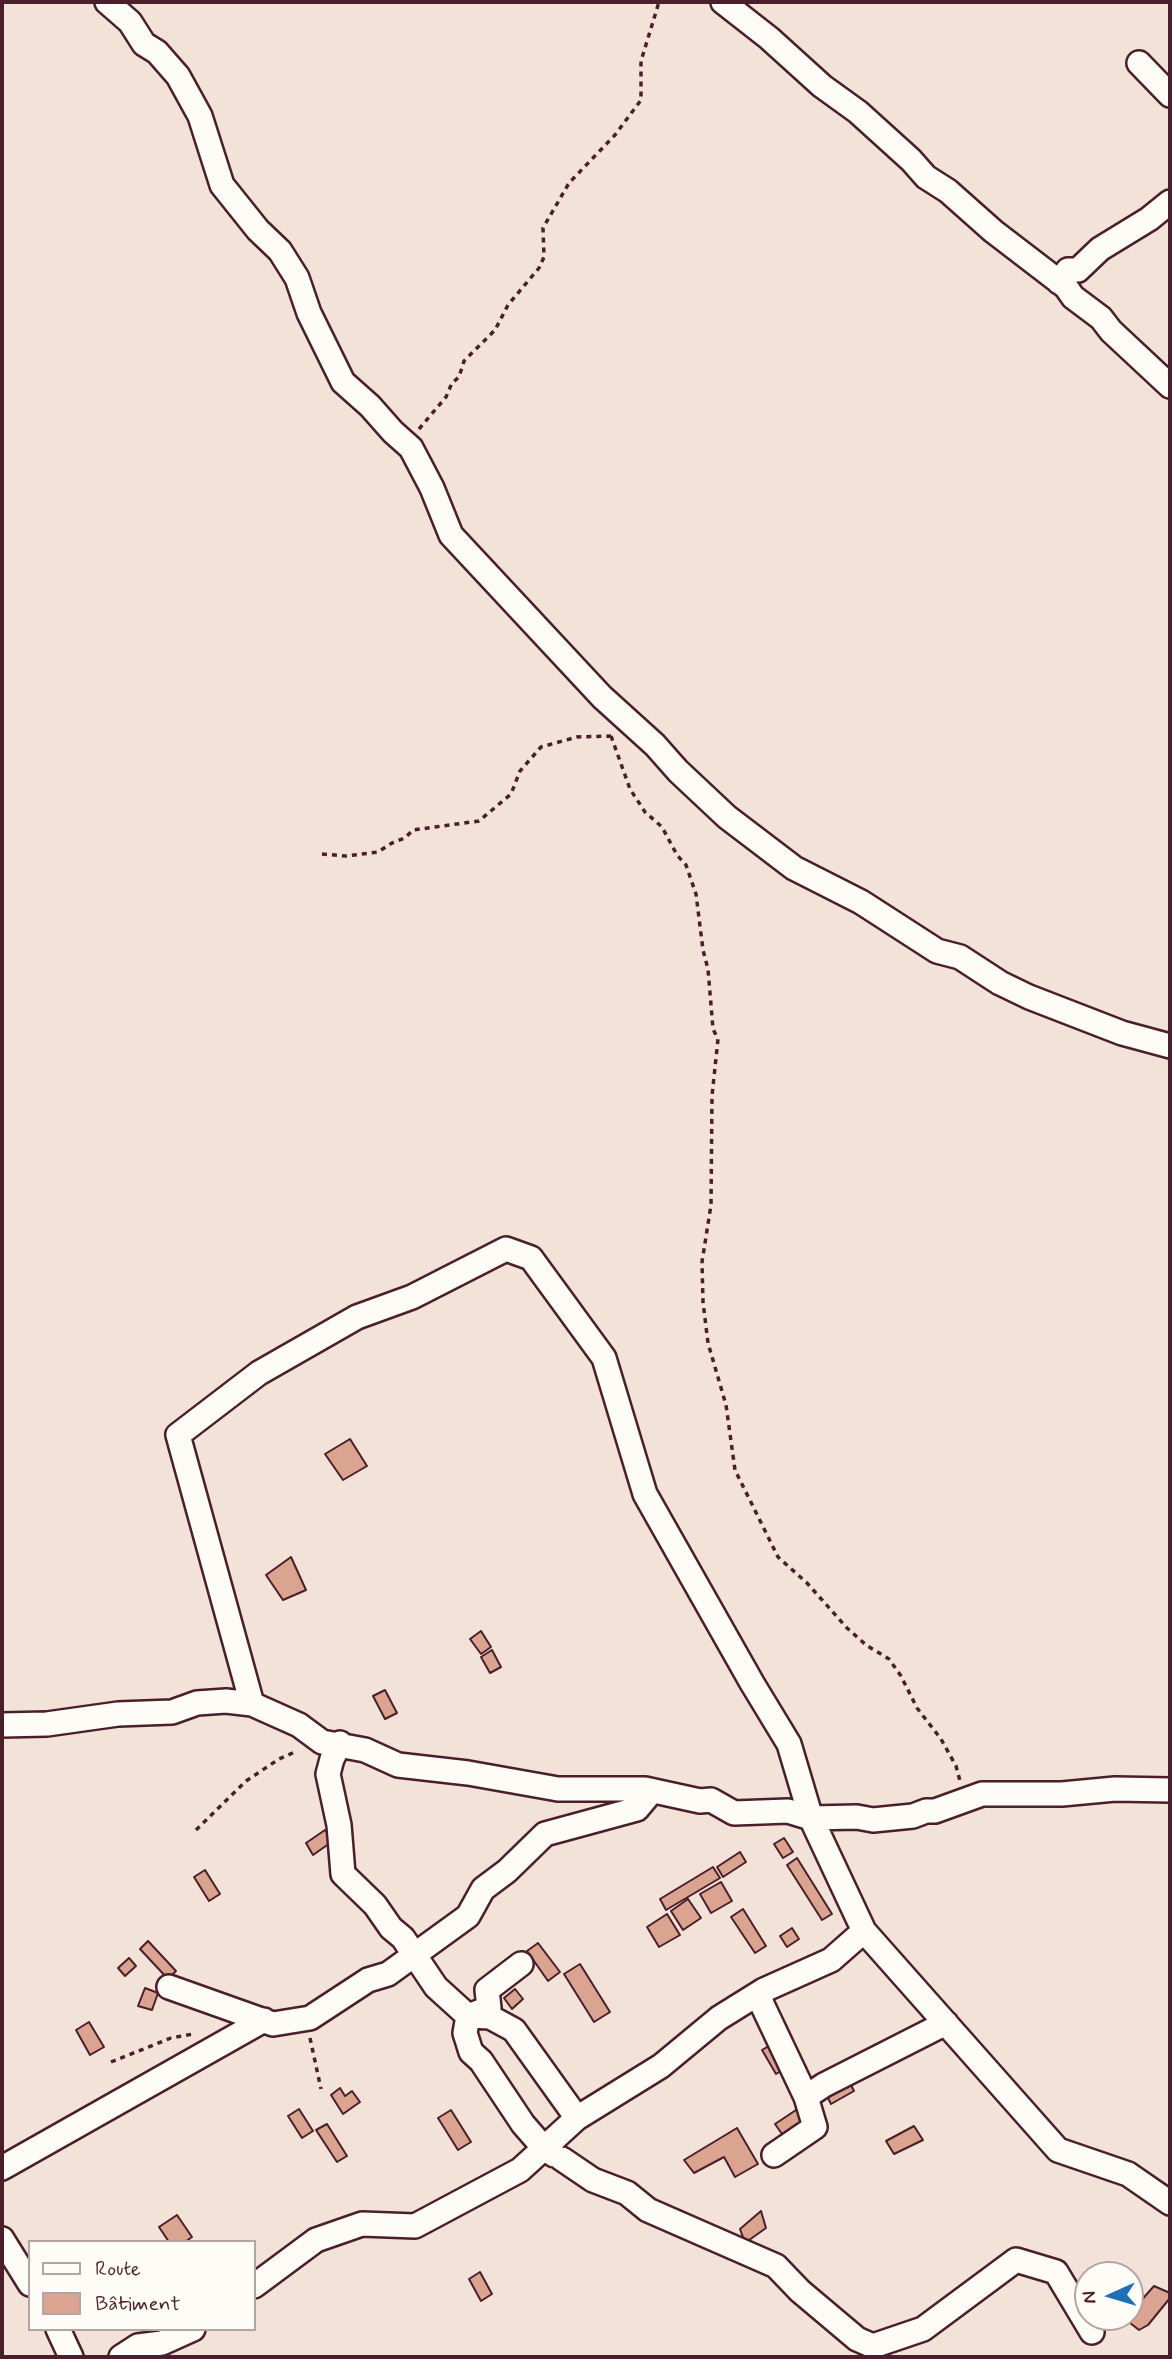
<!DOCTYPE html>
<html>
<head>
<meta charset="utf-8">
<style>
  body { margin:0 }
  #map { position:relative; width:1172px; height:2359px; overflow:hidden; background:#f2e2d8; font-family:Mynerve,sans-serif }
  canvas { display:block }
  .frame { position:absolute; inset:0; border:4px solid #4a1f2b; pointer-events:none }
  .legend { position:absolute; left:28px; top:2240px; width:228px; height:91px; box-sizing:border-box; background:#fdfcf7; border:2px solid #b5a4a5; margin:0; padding:9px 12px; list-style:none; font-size:21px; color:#4a1f2b }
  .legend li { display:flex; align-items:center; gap:14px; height:35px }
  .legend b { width:35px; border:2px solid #b5a4a5 }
  .north { position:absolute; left:1074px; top:2261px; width:70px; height:70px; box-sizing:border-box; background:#fdfcf7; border:2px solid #b5a4a5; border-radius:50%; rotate:266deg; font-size:19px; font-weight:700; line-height:28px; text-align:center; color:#4a1f2b }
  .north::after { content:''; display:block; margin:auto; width:24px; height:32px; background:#1f6fb2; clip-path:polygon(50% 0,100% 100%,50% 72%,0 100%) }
</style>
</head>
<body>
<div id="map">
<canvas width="1172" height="2359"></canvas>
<div class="frame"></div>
<ul class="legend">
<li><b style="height:9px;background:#fdfcf7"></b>Route</li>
<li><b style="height:19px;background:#daa491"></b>Bâtiment</li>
</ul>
<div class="north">N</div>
</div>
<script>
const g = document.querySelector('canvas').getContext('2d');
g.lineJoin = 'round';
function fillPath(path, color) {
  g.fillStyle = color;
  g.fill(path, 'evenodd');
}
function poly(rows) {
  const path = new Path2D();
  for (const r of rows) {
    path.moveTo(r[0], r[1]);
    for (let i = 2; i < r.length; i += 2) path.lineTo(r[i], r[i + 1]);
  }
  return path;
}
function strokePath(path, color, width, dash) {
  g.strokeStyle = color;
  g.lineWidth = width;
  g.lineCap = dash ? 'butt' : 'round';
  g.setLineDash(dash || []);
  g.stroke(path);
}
const building = poly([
  [350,1439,367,1466,343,1480,325,1454,350,1439],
  [291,1557,306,1590,283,1600,266,1575,291,1557],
  [481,1631,491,1647,481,1654,470,1639,481,1631],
  [492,1650,501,1667,490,1673,481,1657,492,1650],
  [385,1690,397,1713,385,1719,373,1696,385,1690],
  [325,1830,333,1841,313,1855,306,1843,325,1830],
  [784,1838,793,1852,783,1858,774,1844,784,1838],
  [740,1852,746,1862,723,1877,717,1867,740,1852],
  [797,1858,832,1914,822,1920,787,1865,797,1858],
  [713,1867,720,1878,666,1910,660,1899,713,1867],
  [205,1870,220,1894,209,1901,194,1877,205,1870],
  [721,1882,732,1901,711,1913,700,1894,721,1882],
  [688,1899,701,1918,683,1930,671,1911,688,1899],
  [743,1909,766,1946,755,1953,731,1917,743,1909],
  [667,1914,680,1935,659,1947,647,1927,667,1914],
  [792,1928,799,1939,787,1947,780,1936,792,1928],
  [148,1941,176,1971,168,1979,140,1949,148,1941],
  [538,1943,560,1972,548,1981,527,1951,538,1943],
  [129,1958,136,1966,125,1976,118,1968,129,1958],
  [580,1964,610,2012,594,2022,564,1974,580,1964],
  [145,1988,158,1993,152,2010,138,2006,145,1988],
  [515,1989,523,1999,512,2009,504,1998,515,1989],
  [89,2022,104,2047,90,2055,76,2030,89,2022],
  [772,2044,787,2067,776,2074,762,2050,772,2044],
  [848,2079,854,2091,831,2104,825,2092,848,2079],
  [340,2088,345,2096,352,2091,360,2102,343,2114,331,2095,340,2088],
  [799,2108,805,2119,782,2134,775,2124,799,2108],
  [299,2109,313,2131,302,2138,288,2116,299,2109],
  [451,2110,471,2142,458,2150,438,2118,451,2110],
  [327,2124,347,2156,337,2162,316,2130,327,2124],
  [914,2126,923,2140,894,2154,886,2141,914,2126],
  [737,2128,758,2164,735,2177,724,2157,694,2173,684,2160,737,2128],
  [761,2211,766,2228,745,2243,740,2229,761,2211],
  [177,2215,192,2237,185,2242,169,2242,159,2227,177,2215],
  [480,2272,492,2294,481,2301,469,2279,480,2272],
  [1154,2286,1170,2293,1170,2298,1148,2325,1139,2330,1125,2319,1130,2317,1130,2313,1154,2286]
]);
fillPath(building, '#daa491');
strokePath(building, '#4a1f2b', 2);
const street = poly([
  [107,2,130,22,144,44,157,52,178,76,200,116,222,185,258,230,280,251,297,278,309,313,343,382,370,406,393,432,411,448,432,488,451,535,602,697,655,745,678,771,727,817,794,868,861,902,937,951,960,957,1000,983,1029,997,1122,1033,1170,1046],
  [723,2,769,38,822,86,858,112,911,160,926,177,948,191,993,231,1066,287,1073,297,1101,318,1111,331,1170,386],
  [1139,63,1170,95],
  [1059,282,1068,270,1078,270,1100,249,1149,219,1170,202],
  [252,1704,178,1435,259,1373,357,1317,412,1297,506,1249,531,1258,604,1358,645,1494,752,1683,789,1744,811,1818,864,1931],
  [2,1725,47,1724,118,1714,172,1712,197,1703,226,1701,252,1704,299,1725,322,1742,365,1750,398,1765,468,1773,558,1789,645,1789,700,1801,711,1800,734,1813,788,1811,811,1818,857,1817,873,1820,913,1816,926,1811,935,1811,982,1794,1062,1794,1115,1789,1170,1790],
  [340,1743,332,1759,328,1774,339,1825,343,1874,375,1905,391,1928,403,1938,436,1987,468,2016,490,2017,514,2030,577,2118],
  [521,1964,487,1990,489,2008,468,2016,465,2033,471,2052,481,2061,523,2124,543,2147,554,2155],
  [169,1987,273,2024,310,2018,368,1980,388,1974,468,1916,483,1889,507,1871,545,1834,637,1809,652,1791],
  [764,1990,760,2000,806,2097],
  [774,2155,815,2127,806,2097,824,2085,946,2023],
  [562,2159,593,2180,627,2193,648,2210,776,2266,800,2291,857,2339,873,2346,923,2329,1016,2260,1056,2272,1092,2332],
  [2,2168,264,2020],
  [2,2239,30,2284],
  [254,2286,316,2240,362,2224,415,2226,520,2170,577,2118,661,2066,719,2018,764,1990,831,1960,864,1931,1058,2150,1128,2174,1170,2203],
  [58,2329,71,2357],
  [121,2357,138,2346,162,2343,193,2329]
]);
strokePath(street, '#4a1f2b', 28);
strokePath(poly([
  [419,429,446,397,452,383,459,377,464,361,495,330,508,305,539,268,544,257,543,228,569,183,615,135,641,100,641,61,659,2],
  [611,736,630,789,645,812,662,827,677,855,686,865,696,894,703,950,708,969,713,1029,718,1039,712,1096,711,1205,702,1262,703,1302,708,1343,726,1405,735,1470,778,1557,807,1583,847,1628,866,1645,889,1659,901,1676,917,1708,941,1739,956,1766,960,1781],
  [322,854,346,856,378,852,392,843,405,838,413,830,479,821,511,794,520,771,541,747,577,737,611,736],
  [196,1830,246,1781,279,1759,297,1751],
  [310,2038,321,2089],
  [111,2062,171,2038,193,2034]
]), '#4a1f2b', 3.5, [5, 5]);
strokePath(street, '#fdfcf7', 23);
</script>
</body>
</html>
